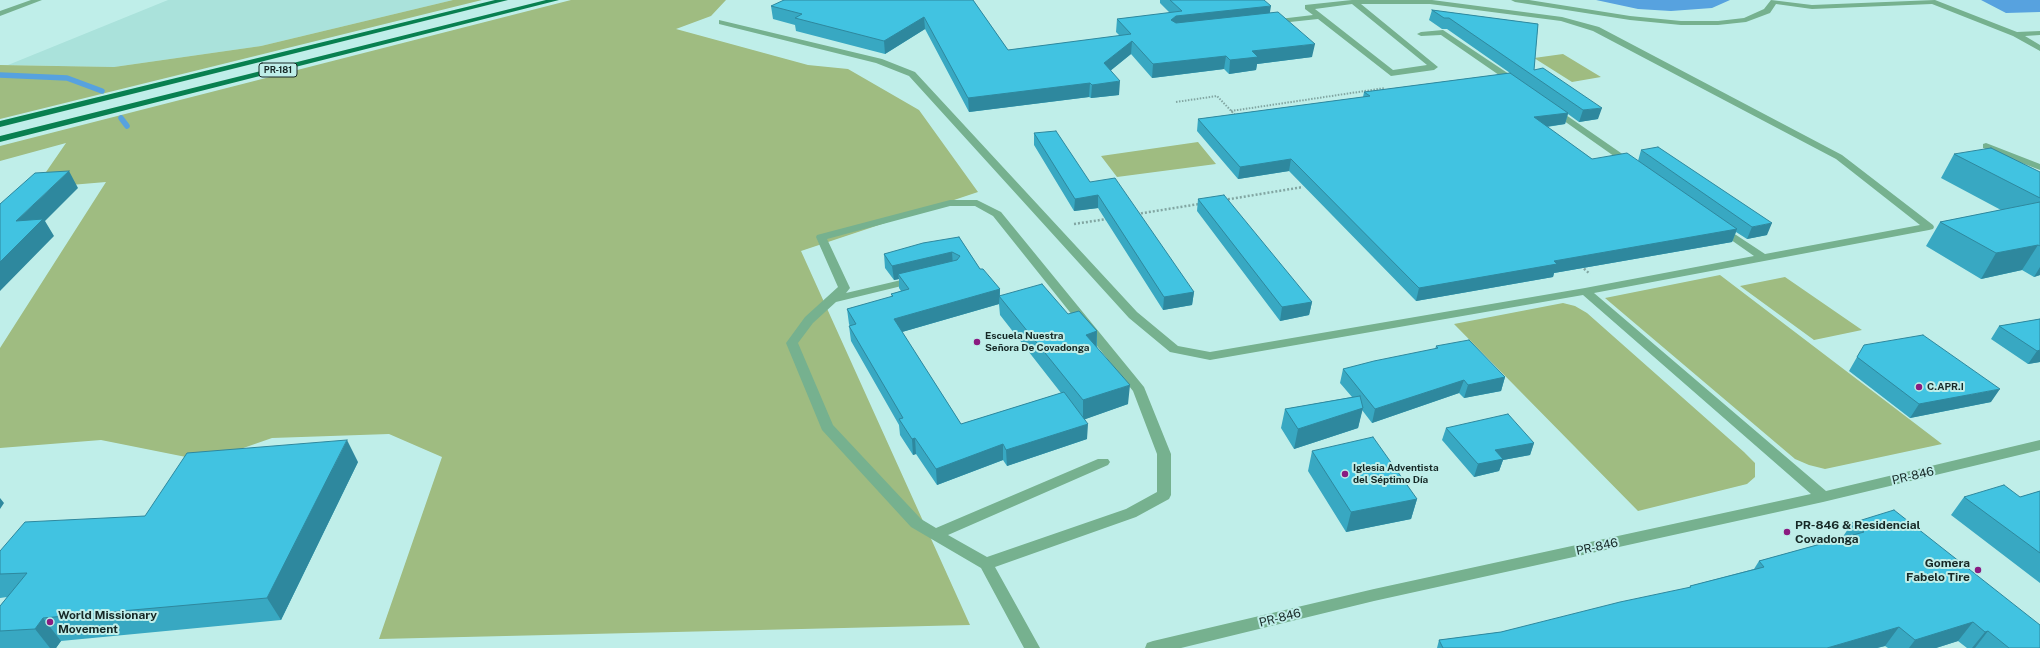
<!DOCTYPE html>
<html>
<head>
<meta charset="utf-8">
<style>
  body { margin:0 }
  canvas { display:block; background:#bfeee9 }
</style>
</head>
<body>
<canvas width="2040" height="648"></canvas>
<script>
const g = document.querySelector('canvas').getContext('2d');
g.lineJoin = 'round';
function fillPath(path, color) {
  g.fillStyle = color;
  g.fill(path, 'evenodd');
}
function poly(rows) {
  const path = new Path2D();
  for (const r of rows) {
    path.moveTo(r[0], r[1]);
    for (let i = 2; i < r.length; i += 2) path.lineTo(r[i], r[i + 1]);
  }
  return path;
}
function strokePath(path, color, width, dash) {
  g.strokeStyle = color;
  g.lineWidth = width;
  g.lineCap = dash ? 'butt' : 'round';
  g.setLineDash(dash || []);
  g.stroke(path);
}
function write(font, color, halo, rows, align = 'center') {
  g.font = font + ' "Public Sans",sans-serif';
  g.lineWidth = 4;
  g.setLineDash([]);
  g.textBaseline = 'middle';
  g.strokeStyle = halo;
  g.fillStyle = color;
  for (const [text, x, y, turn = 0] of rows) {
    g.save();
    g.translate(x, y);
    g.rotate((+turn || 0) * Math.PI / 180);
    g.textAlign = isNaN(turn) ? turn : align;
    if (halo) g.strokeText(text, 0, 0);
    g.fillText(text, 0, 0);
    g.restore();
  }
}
fillPath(poly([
  [168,0,453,0,261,46,114,67,8,65]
]), '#aae2db');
fillPath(poly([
  [453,0,482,0,0,119,0,65,114,67,261,46],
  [571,0,726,0,711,16,676,29,808,65,848,69,919,110,978,192,801,251,970,625,379,639,442,457,389,434,272,438,206,461,101,440,0,448,0,348,106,182,35,188,66,143,0,161,0,146],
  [1563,54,1601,77,1572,82,1534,58],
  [1198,142,1216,164,1117,177,1101,156],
  [1720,275,1942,444,1825,469,1809,465,1795,459,1605,298],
  [1785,277,1862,330,1814,340,1740,286],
  [1563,303,1575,306,1587,313,1744,452,1755,463,1755,477,1747,484,1638,511,1454,324]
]), '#9fbc81');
fillPath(poly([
  [1596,0,1730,0,1712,8,1671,11,1638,9],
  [1981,0,2040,0,2040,12,2006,13]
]), '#57a2df');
strokePath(poly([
  [0,75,67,78,102,91],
  [121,118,127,126]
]), '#57a2df', 5.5);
strokePath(poly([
  [1176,102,1217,96,1237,117],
  [1231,111,1385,88]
]), '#82a6a2', 2, [1.5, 1.5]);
strokePath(poly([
  [1224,200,1303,187],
  [1137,214,1199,204],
  [1074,224,1107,219],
  [1581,266,1590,274]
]), '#82a6a2', 2.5, [2, 2]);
fillPath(poly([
  [31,0,42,0,0,16,0,11,31,0],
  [1352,0,1432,0,1562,17,1599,27,1842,155,1933,225,1934,227,1933,229,1929,230,1594,293,1826,491,2040,440,2040,450,1823,502,1374,601,1181,648,1145,648,1147,643,1153,641,1374,589,1811,494,1583,295,1210,360,1170,352,1129,318,909,76,876,63,719,24,719,20,882,59,915,72,1137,312,1178,346,1210,352,1585,288,1754,256,1717,230,1716,228,1721,225,1765,254,1920,225,1836,159,1593,31,1561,21,1430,4,1361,4,1438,67,1434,70,1391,76,1318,19,1271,24,1267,22,1271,20,1313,15,1305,9,1305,5,1352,0],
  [1352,4,1427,65,1393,70,1315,9,1352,4],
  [1511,0,1529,0,1630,16,1681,21,1718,21,1744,18,1764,9,1771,0,1812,5,1935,0,2017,32,2040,31,2040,35,2025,36,2040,45,2040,51,2013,36,1932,4,1812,9,1776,4,1770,13,1746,22,1718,25,1681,25,1630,20,1515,2,1511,0],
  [1443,30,1518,80,1518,84,1512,84,1441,35,1421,36,1417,34,1421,32,1443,30],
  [1553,106,1634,162,1636,164,1634,166,1628,166,1550,111,1549,109,1553,106],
  [1986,143,2040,164,2040,170,1983,148,1983,144,1986,143],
  [950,200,977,200,1001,212,1144,387,1171,454,1171,495,1169,499,1136,517,995,567,1040,648,1024,648,981,568,911,527,822,430,786,343,805,317,838,287,816,237,817,235,950,200],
  [950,206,975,206,993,216,1133,391,1157,454,1157,492,1126,509,987,557,948,535,1108,465,1110,462,1108,459,1098,459,936,528,921,519,833,425,798,343,813,323,836,302,918,282,920,280,914,277,846,293,850,288,827,239,950,206]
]), '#76b18f');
fillPath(poly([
  [495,0,508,0,0,127,0,121,495,0],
  [546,0,559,0,0,142,0,136,546,0]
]), '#088050');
fillPath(poly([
  [973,0,1008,50,1120,36,1116,32,1117,19,1170,13,1160,3,1160,0,1264,0,1270,13,1312,57,1257,64,1256,70,1229,74,1224,69,1152,78,1131,54,1111,70,1119,95,1091,98,1089,97,969,112,925,29,885,54,796,31,795,25,773,19,771,6],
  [1432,10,1538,24,1534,70,1598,119,1579,122,1568,114,1565,124,1547,127,1592,159,1638,161,1641,150,1767,235,1747,239,1736,232,1732,242,1554,273,1553,277,1416,301,1289,171,1238,179,1197,131,1198,119,1363,97,1364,92,1510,73,1447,29,1442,29,1429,20],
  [1034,133,1090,182,1194,292,1192,305,1163,310,1098,208,1074,211,1034,145],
  [1954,154,2040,172,2040,275,2034,277,2022,270,1981,279,1926,246,1940,222,2001,210,1941,178],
  [1198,199,1312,302,1309,315,1280,321,1197,211],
  [959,237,980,269,1000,289,1000,296,1068,314,1097,331,1097,347,1128,404,1085,419,1087,439,1007,466,1003,460,937,485,916,454,913,455,900,435,899,425,851,341,849,326,850,326,849,324,847,309,892,297,891,294,901,291,899,288,899,279,894,280,885,268,884,254],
  [999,304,1000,315,1061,393,961,424,902,332],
  [2040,319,2040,362,2028,364,1991,339,1999,326],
  [1436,346,1505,377,1501,391,1464,398,1459,393,1372,423,1362,410,1358,428,1294,449,1281,428,1285,409,1352,397,1340,383,1343,369,1435,349],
  [1857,357,1991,402,1910,418,1849,371],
  [1446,428,1534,443,1530,455,1503,460,1499,471,1474,477,1442,440],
  [1312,451,1417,499,1411,519,1346,532,1308,471],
  [358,462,281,620,61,641,56,648,0,648,0,606,7,597,0,598,0,551,145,516],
  [2040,491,2040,583,1951,515,1964,497,2020,497],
  [1852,523,2040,648,1967,648,1958,641,1936,648,1888,648,1885,646,1877,648,1437,648,1439,640,1501,632,1689,588,1690,586,1754,569,1759,561,1842,538]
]), '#38a8c2');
fillPath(poly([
  [1271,6,1269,18,1175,29,1171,20,1176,16],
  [924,17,925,29,885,54,884,41],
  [1132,41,1131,54,1104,76,1104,63],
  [1315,44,1312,57,1257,64,1256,70,1229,74,1230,60,1252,51],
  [1226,56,1224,69,1152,78,1153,64],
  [1120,81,1119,95,1091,98,1092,85],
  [1090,83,1089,97,969,112,968,98],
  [1602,108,1598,119,1579,122,1583,110],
  [1568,113,1565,124,1530,129,1534,117],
  [1291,159,1289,171,1238,179,1240,167],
  [69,171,78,188,45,221,54,236,0,291,0,262,16,221],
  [1098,195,1098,208,1074,211,1075,199],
  [1772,223,1767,235,1747,239,1752,227],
  [1737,229,1732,242,1554,273,1553,277,1416,301,1419,288,1554,261],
  [2038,245,2022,270,1981,279,1996,253],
  [952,252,953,267,898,274,899,279,894,280,892,266],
  [2040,267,2040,275,2034,277],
  [1000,289,999,304,895,334,894,319],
  [1194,292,1192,305,1163,310,1164,297],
  [1312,302,1309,315,1280,321,1282,307],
  [1097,331,1096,351,1086,335],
  [2040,350,2040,362,2028,364,2037,351],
  [1505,377,1501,391,1464,398,1468,385],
  [1464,380,1459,393,1372,423,1375,409],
  [1130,385,1128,404,1083,420,1083,400],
  [2000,389,1991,402,1910,418,1919,404],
  [1363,408,1358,428,1294,449,1298,429],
  [1088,424,1087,439,1007,466,1006,450],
  [915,438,916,454,913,455,912,439],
  [347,440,358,462,281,620,267,598],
  [1534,443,1530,455,1503,460,1499,471,1474,477,1478,464,1495,450],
  [1003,444,1003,460,937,485,936,469],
  [0,498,4,503,0,509],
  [1417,499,1411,519,1346,532,1351,512],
  [43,618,61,641,56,648,50,648,35,629],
  [1973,622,1958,641,1936,648,1909,648,1915,640],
  [1899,627,1885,646,1877,648,1827,648],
  [1988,631,1975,648,1972,648,1985,632]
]), '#2e889e');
const building = poly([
  [784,0,973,0,1008,50,1131,34,1117,19,1182,11,1170,0,1264,0,1271,6,1176,16,1171,20,1176,23,1278,12,1315,44,1252,51,1258,57,1230,60,1226,56,1153,64,1132,41,1104,63,1120,81,1092,85,1090,83,968,98,924,17,884,41,795,18,802,14,771,6,784,0],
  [1432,10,1538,24,1534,70,1543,68,1602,108,1583,110,1449,18,1444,18,1432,10],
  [1510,73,1568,113,1534,117,1592,159,1627,153,1737,229,1554,261,1557,264,1419,288,1291,159,1240,167,1198,119,1370,96,1364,92,1510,73],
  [1056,131,1090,182,1115,178,1194,292,1164,297,1098,195,1075,199,1034,133,1056,131],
  [1658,147,1772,223,1752,227,1641,150,1658,147],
  [1991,148,2040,172,2040,198,1954,154,1991,148],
  [69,171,16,221,43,219,0,262,0,204,35,173,69,171],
  [1224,195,1312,302,1282,307,1198,199,1224,195],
  [2040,202,2040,246,2038,245,1996,253,1940,222,2040,202],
  [959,237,980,269,983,269,1000,289,894,319,961,424,1064,392,1088,424,1006,450,1003,444,936,469,915,438,912,439,899,419,903,418,849,326,856,324,847,309,893,296,891,294,909,289,898,274,957,260,960,256,952,252,892,266,884,254,923,243,959,237],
  [1042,284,1068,314,1079,311,1097,331,1086,335,1130,385,1083,400,999,296,1042,284],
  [2040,319,2040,350,2037,351,1999,326,2040,319],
  [1923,335,2000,389,1919,404,1857,357,1864,345,1923,335],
  [1469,340,1505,377,1468,385,1464,380,1375,409,1343,369,1374,361,1438,348,1436,346,1469,340],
  [1360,396,1363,408,1298,429,1285,409,1360,396],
  [1508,414,1534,443,1495,450,1503,459,1478,464,1446,428,1508,414],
  [1373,437,1417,499,1351,512,1312,451,1373,437],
  [347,440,267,598,43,618,35,629,0,631,0,606,27,573,0,574,0,551,25,522,145,516,187,453,347,440],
  [2004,485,2020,497,2040,491,2040,553,1964,497,2004,485],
  [1894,510,2040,625,2040,648,2009,648,1988,631,1985,632,1973,622,1915,640,1899,627,1827,648,1443,648,1439,640,1501,632,1620,602,1691,587,1690,586,1764,567,1759,561,1864,532,1852,523,1894,510]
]);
fillPath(building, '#41c3e1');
strokePath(building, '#2e889e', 1);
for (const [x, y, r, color] of [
  [977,342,4,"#8a1c80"],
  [1919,387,4,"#8a1c80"],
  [1345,474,4,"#8a1c80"],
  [1787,532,4,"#8a1c80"],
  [1978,570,4,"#8a1c80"],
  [50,622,4,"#8a1c80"]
]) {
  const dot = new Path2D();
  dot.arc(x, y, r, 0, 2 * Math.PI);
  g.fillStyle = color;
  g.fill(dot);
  strokePath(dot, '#bfeee9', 1.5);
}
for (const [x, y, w] of [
  [278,70,38]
]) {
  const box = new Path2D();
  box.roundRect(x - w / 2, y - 7, w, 14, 3);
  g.fillStyle = '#bfeee9';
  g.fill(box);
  strokePath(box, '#162826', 1);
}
write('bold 9px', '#162826', null, [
  ["PR-181",278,70]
]);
write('bold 10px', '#162826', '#bfeee9', [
  ["Escuela Nuestra",985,336],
  ["Señora De Covadonga",985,348],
  ["C.APR.I",1927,387],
  ["Iglesia Adventista",1353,468],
  ["del Séptimo Día",1353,480]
], 'left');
write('12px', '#162826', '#bfeee9', [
  ["PR-846",1913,476,-13],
  ["PR-846",1597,547,-12],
  ["PR-846",1280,618,-14]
]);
write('bold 12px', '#162826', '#bfeee9', [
  ["PR-846 & Residencial",1795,525],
  ["Covadonga",1795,539],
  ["Gomera",1970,563,"right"],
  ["Fabelo Tire",1970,577,"right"],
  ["World Missionary",58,615],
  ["Movement",58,629]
], 'left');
</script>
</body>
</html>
